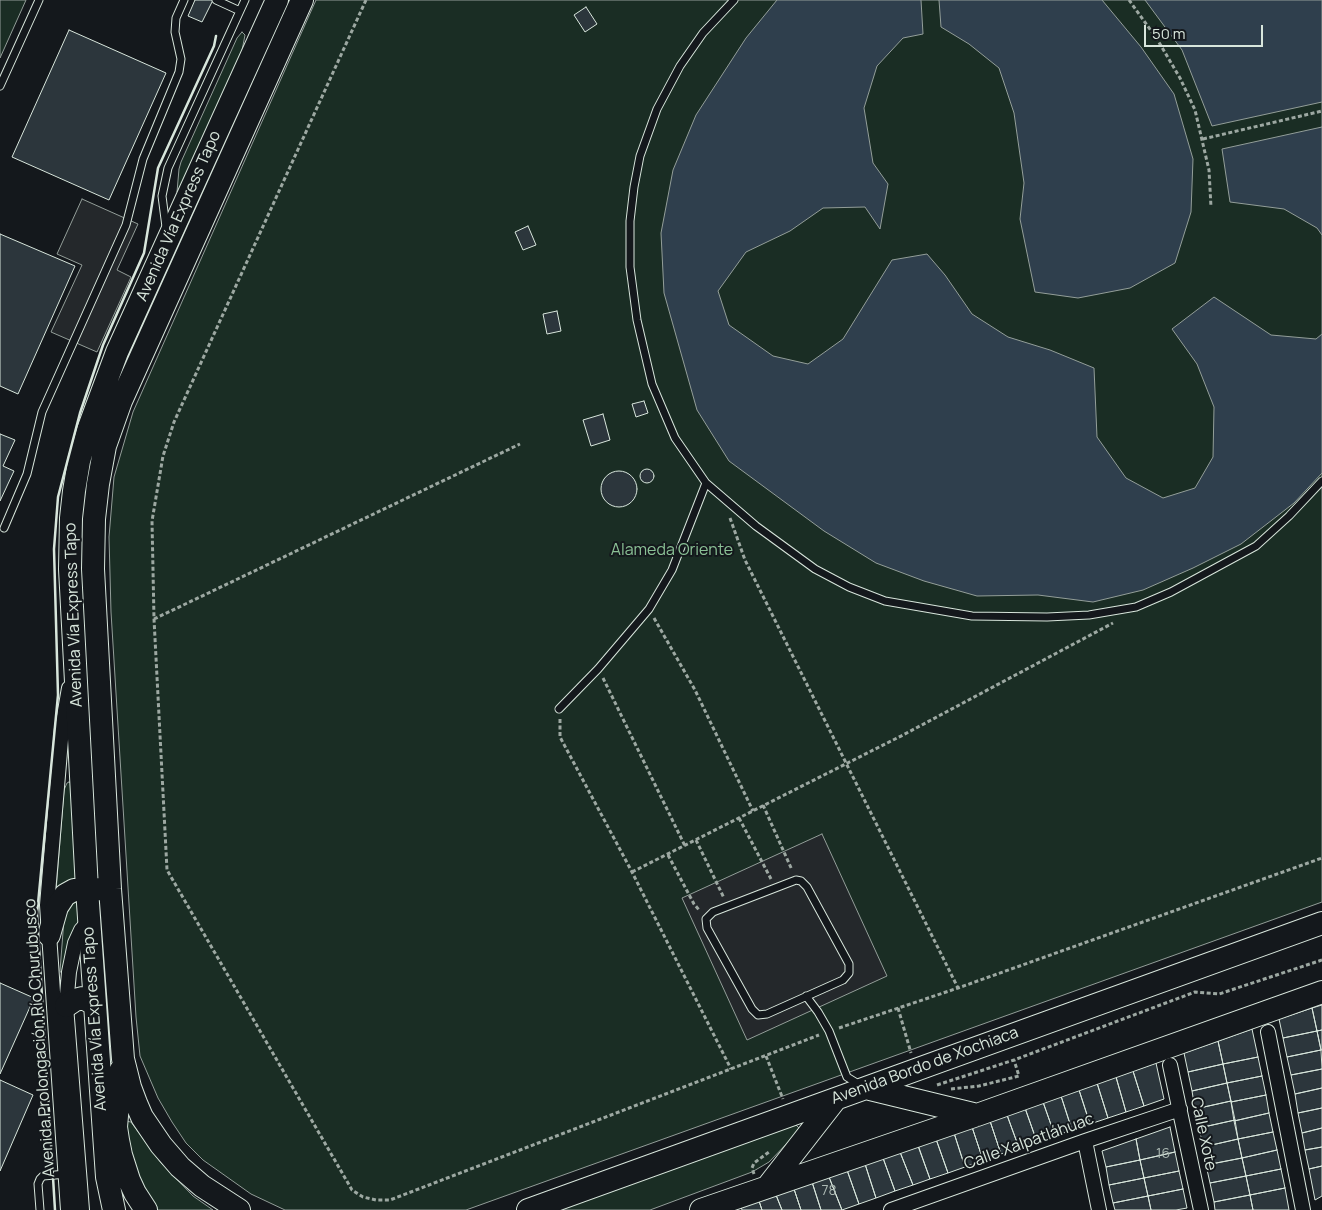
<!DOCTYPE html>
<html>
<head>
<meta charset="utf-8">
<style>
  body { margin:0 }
  #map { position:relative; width:1322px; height:1210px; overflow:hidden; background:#14181c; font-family:Manrope,sans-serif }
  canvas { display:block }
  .scale { position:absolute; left:1144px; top:25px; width:119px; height:22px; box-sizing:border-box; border:2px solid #d8e6dc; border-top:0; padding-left:6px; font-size:15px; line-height:18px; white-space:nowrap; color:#d8e6dc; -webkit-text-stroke:4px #14181c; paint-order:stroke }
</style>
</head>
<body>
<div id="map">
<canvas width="1322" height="1210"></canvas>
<div class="scale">50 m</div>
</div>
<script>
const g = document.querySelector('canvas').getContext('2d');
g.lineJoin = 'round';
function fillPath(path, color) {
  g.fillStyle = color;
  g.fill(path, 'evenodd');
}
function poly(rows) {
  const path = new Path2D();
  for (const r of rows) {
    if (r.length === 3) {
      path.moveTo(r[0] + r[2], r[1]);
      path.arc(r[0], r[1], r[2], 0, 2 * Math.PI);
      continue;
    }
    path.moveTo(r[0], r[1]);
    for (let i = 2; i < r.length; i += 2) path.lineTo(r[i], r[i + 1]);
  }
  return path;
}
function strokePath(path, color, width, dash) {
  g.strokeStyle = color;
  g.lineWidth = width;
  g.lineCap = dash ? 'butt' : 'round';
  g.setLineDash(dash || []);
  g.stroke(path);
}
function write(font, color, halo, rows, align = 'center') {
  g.font = font + ' Manrope,sans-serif';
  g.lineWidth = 4;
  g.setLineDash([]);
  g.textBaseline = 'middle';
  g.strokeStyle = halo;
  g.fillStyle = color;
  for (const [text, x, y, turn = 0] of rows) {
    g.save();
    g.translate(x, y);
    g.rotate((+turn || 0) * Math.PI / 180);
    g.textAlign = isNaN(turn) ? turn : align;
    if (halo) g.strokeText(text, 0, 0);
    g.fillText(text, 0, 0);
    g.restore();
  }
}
const green = poly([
  [0,0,26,0,0,58,0,0],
  [316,0,1322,0,1322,902,466,1210,285,1210,251,1194,203,1160,186,1143,172,1122,158,1098,140,1056,136,1017,111,612,109,537,114,477,133,412,316,0],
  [242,32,245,35,239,66,179,192,177,192,179,169,181,162,237,38,242,32],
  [69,782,73,784,80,878,56,891,64,790,67,783,69,782],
  [77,899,81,915,62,974,60,971,64,919,70,905,77,899],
  [125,1121,131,1122,161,1163,193,1196,213,1210,157,1210,130,1161,125,1121],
  [795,1124,799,1128,794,1136,769,1162,752,1172,650,1210,556,1210,795,1124]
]);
fillPath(green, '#1a2d24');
strokePath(green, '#939e99', 1);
const parking = poly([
  [82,199,138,224,117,270,131,277,97,352,51,332,82,265,57,254,82,199],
  [822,834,887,976,747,1040,682,898,822,834]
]);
fillPath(parking, '#24282b');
strokePath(parking, '#939e99', 1);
const water = poly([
  [777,0,921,0,923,34,903,38,877,66,864,108,873,163,888,184,880,229,865,207,823,208,790,231,746,252,718,291,729,325,773,356,808,364,843,339,892,260,927,254,945,275,972,314,1008,337,1050,350,1094,368,1097,437,1126,478,1163,498,1195,488,1213,457,1214,407,1197,364,1172,329,1214,297,1271,335,1316,339,1322,334,1322,473,1294,503,1241,544,1193,568,1143,590,1093,602,1038,595,977,596,924,581,876,563,824,531,729,461,697,410,664,293,661,233,673,170,696,115,746,38,777,0],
  [939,0,1102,0,1141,47,1174,94,1193,159,1191,212,1175,263,1130,288,1078,298,1035,292,1020,219,1024,183,1014,113,999,68,969,44,941,27,939,0],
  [1145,0,1322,0,1322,102,1212,126,1182,50,1145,0],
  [1322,127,1322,235,1317,228,1284,209,1230,202,1222,149,1322,127]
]);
fillPath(water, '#2f3f4d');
strokePath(water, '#939e99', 1);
const building = poly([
  [195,0,213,0,202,22,188,16,195,0],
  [586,7,597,24,585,32,574,15,586,7],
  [69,30,166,73,109,200,12,157,69,30],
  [528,226,536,245,523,250,515,232,528,226],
  [0,234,75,266,18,394,0,386,0,234],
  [557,311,561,331,547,334,543,314,557,311],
  [644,401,648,413,636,417,632,404,644,401],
  [603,414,610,440,591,446,583,420,603,414],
  [0,434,15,440,3,466,14,471,0,501,0,434],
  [647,476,7],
  [619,489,18],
  [0,983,34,998,0,1074,0,983],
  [1322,1005,1322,1030,1317,1031,1312,1008,1322,1005],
  [1312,1008,1317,1031,1283,1038,1279,1019,1312,1008],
  [1252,1029,1258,1057,1223,1064,1218,1041,1252,1029],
  [1322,1030,1322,1050,1321,1050,1317,1031,1322,1030],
  [1317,1031,1321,1050,1287,1057,1283,1038,1317,1031],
  [1218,1041,1223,1064,1188,1072,1184,1053,1218,1041],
  [1321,1050,1322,1069,1291,1075,1287,1057,1321,1050],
  [1258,1057,1262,1076,1227,1083,1223,1064,1258,1057],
  [1156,1063,1164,1099,1144,1106,1133,1071,1156,1063],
  [1223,1064,1227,1083,1192,1091,1188,1072,1223,1064],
  [1322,1069,1322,1088,1295,1094,1291,1075,1322,1069],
  [1133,1071,1144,1106,1126,1112,1116,1077,1133,1071],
  [1262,1076,1266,1095,1231,1102,1227,1083,1262,1076],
  [1116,1077,1126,1112,1108,1118,1097,1083,1116,1077],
  [0,1080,33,1095,0,1171,0,1080],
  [1097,1083,1108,1118,1090,1124,1079,1090,1097,1083],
  [1227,1083,1231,1101,1195,1109,1192,1091,1227,1083],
  [1322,1088,1322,1108,1298,1113,1295,1094,1322,1088],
  [1079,1090,1090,1124,1072,1130,1061,1096,1079,1090],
  [1266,1095,1269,1113,1234,1121,1231,1102,1266,1095],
  [1061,1096,1072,1130,1055,1136,1043,1102,1061,1096],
  [1231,1101,1235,1120,1199,1128,1195,1109,1231,1101],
  [1043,1102,1055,1136,1037,1142,1025,1108,1043,1102],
  [1025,1108,1037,1142,1019,1148,1007,1115,1025,1108],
  [1322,1108,1322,1128,1302,1133,1298,1113,1322,1108],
  [1269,1113,1273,1132,1238,1139,1234,1121,1269,1113],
  [1007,1115,1019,1148,1001,1154,990,1121,1007,1115],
  [1235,1120,1238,1139,1203,1147,1199,1128,1235,1120],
  [990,1121,1001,1154,983,1160,972,1127,990,1121],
  [972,1127,983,1160,965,1167,954,1133,972,1127],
  [1170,1127,1175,1152,1140,1160,1136,1139,1170,1127],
  [1322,1128,1322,1147,1305,1150,1302,1133,1322,1128],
  [1273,1132,1277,1150,1242,1158,1238,1139,1273,1132],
  [954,1133,965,1167,948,1173,936,1139,954,1133],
  [936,1139,948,1173,930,1179,918,1145,936,1139],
  [1136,1139,1140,1160,1106,1167,1102,1151,1136,1139],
  [1238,1139,1242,1158,1206,1165,1203,1147,1238,1139],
  [918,1146,930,1179,913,1185,900,1152,918,1146],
  [1322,1147,1322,1166,1309,1169,1305,1150,1322,1147],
  [1277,1150,1281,1169,1246,1176,1242,1158,1277,1150],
  [900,1152,913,1185,895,1191,883,1158,900,1152],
  [1175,1152,1179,1171,1144,1178,1140,1160,1175,1152],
  [883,1158,895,1191,876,1198,865,1164,883,1158],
  [1242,1158,1246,1176,1210,1183,1206,1165,1242,1158],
  [1140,1160,1144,1178,1109,1185,1106,1167,1140,1160],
  [865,1164,876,1198,859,1204,847,1170,865,1164],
  [1322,1166,1322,1196,1315,1200,1309,1169,1322,1166],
  [1281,1169,1285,1188,1250,1195,1246,1176,1281,1169],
  [847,1170,859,1204,842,1210,829,1177,847,1170],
  [1179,1171,1183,1189,1148,1196,1144,1178,1179,1171],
  [1246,1176,1250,1195,1214,1202,1210,1183,1246,1176],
  [829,1177,842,1210,821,1210,812,1182,829,1177],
  [1144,1178,1148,1196,1113,1203,1109,1185,1144,1178],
  [812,1182,821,1210,801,1210,794,1189,812,1182],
  [1285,1188,1289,1210,1253,1210,1250,1195,1285,1188],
  [794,1189,801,1210,782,1210,776,1195,794,1189],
  [1183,1189,1187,1208,1176,1210,1151,1210,1148,1196,1183,1189],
  [776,1195,782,1210,762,1210,759,1201,776,1195],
  [1250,1195,1253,1210,1215,1210,1214,1202,1250,1195],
  [1148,1196,1151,1210,1115,1210,1113,1203,1148,1196],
  [759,1201,762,1210,742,1210,741,1207,759,1201]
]);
fillPath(building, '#2c363c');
strokePath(building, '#d8e6dc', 1);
const lane = poly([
  [216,0,240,11],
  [734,0,703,33,680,66,657,109,640,156,634,187,630,221,630,267,637,320,652,384,675,438,706,483,756,526,815,569,849,587,885,601,972,616,1047,617,1089,615,1136,607,1171,592,1256,546,1289,516,1322,481],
  [0,86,39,0],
  [166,227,162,196,168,168,245,0],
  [4,528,27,474,42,412,126,225,143,159,179,72,181,59,175,32,176,18,184,0],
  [559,709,598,669,649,609,672,570,706,483],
  [796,880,801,881,807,887,849,964,849,973,843,980,767,1014,758,1015,752,1009,707,928,706,919,713,912,796,880],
  [806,996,818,1012,829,1031,847,1077,860,1085],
  [40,1210,38,1184,40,1179,43,1176,67,1174]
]);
const street = poly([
  [1268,1032,1303,1210],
  [1170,1065,1201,1210],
  [1085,1141,1099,1210],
  [68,1210,47,905,62,728,69,688],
  [82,1210,66,1006,69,972,75,943,81,930,90,920],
  [891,1210,1085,1141,1180,1109]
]);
const primary = poly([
  [49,935,57,907,65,895,74,890,101,889],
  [66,1006,75,1000,83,998,94,1004],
  [121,1070,116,1127,118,1140,121,1155,129,1180,135,1193,146,1210],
  [866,1088,977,1115],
  [768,1186,835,1100],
  [114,1210,107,1177,87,889,70,569,71,518,74,491,79,461,88,430,117,352,277,0],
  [239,1210,202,1186,180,1167,161,1145,142,1117,136,1103,130,1087,123,1059,110,889,93,569,94,519,98,484,105,446,121,401,302,0],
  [528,1210,1322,923],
  [701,1210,977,1115,1322,992]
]);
strokePath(lane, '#d8e6dc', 9);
strokePath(street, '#d8e6dc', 16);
strokePath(primary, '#d8e6dc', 24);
strokePath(poly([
  [366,0,174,422,163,456,152,521,154,619,167,870,352,1190,363,1197,376,1200,390,1200,819,1035],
  [1129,0,1157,39,1180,78,1195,110,1209,170,1211,207],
  [1203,139,1322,111],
  [730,518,745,560,958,988],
  [654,618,695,690,753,811],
  [154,619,520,444],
  [603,678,685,846],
  [560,719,560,737,632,872,731,1069],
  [763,805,792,870],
  [739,818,771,879],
  [696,840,724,898],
  [668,855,694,904,699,910],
  [632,872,903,735,1113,623],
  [898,1008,911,1053],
  [839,1028,958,988,1322,858],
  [766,1056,783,1099],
  [937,1085,1014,1060,1195,992,1219,994,1322,960],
  [951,1089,979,1086,1019,1076,1014,1060],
  [754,1174,752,1168,754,1163,769,1152]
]), '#9da8a2', 3, [4, 2.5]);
strokePath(lane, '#14181c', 7);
strokePath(street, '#14181c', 14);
strokePath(primary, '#14181c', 22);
strokePath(poly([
  [55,1210,37,914,58,695,54,549,58,497,80,413,103,345,144,253,158,168,214,46,216,36]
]), '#d8e6dc', 2.5);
write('14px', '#adbab4', null, [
  ["16",1163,1154],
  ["78",829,1191]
]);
write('16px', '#d8e6dc', '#14181c', [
  ["Avenida Vía Express Tapo",179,216,-66],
  ["Avenida Vía Express Tapo",74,615,-92],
  ["Avenida Vía Express Tapo",95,1019,-94],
  ["Avenida Prolongación Río Churubusco",40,1038,-94],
  ["Avenida Bordo de Xochiaca",925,1066,-20],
  ["Calle Xote",1203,1134,78],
  ["Calle Xalpatláhuac",1029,1142,-20]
]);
write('16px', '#8ac095', '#14181c', [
  ["Alameda Oriente",672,551]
]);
</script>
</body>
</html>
